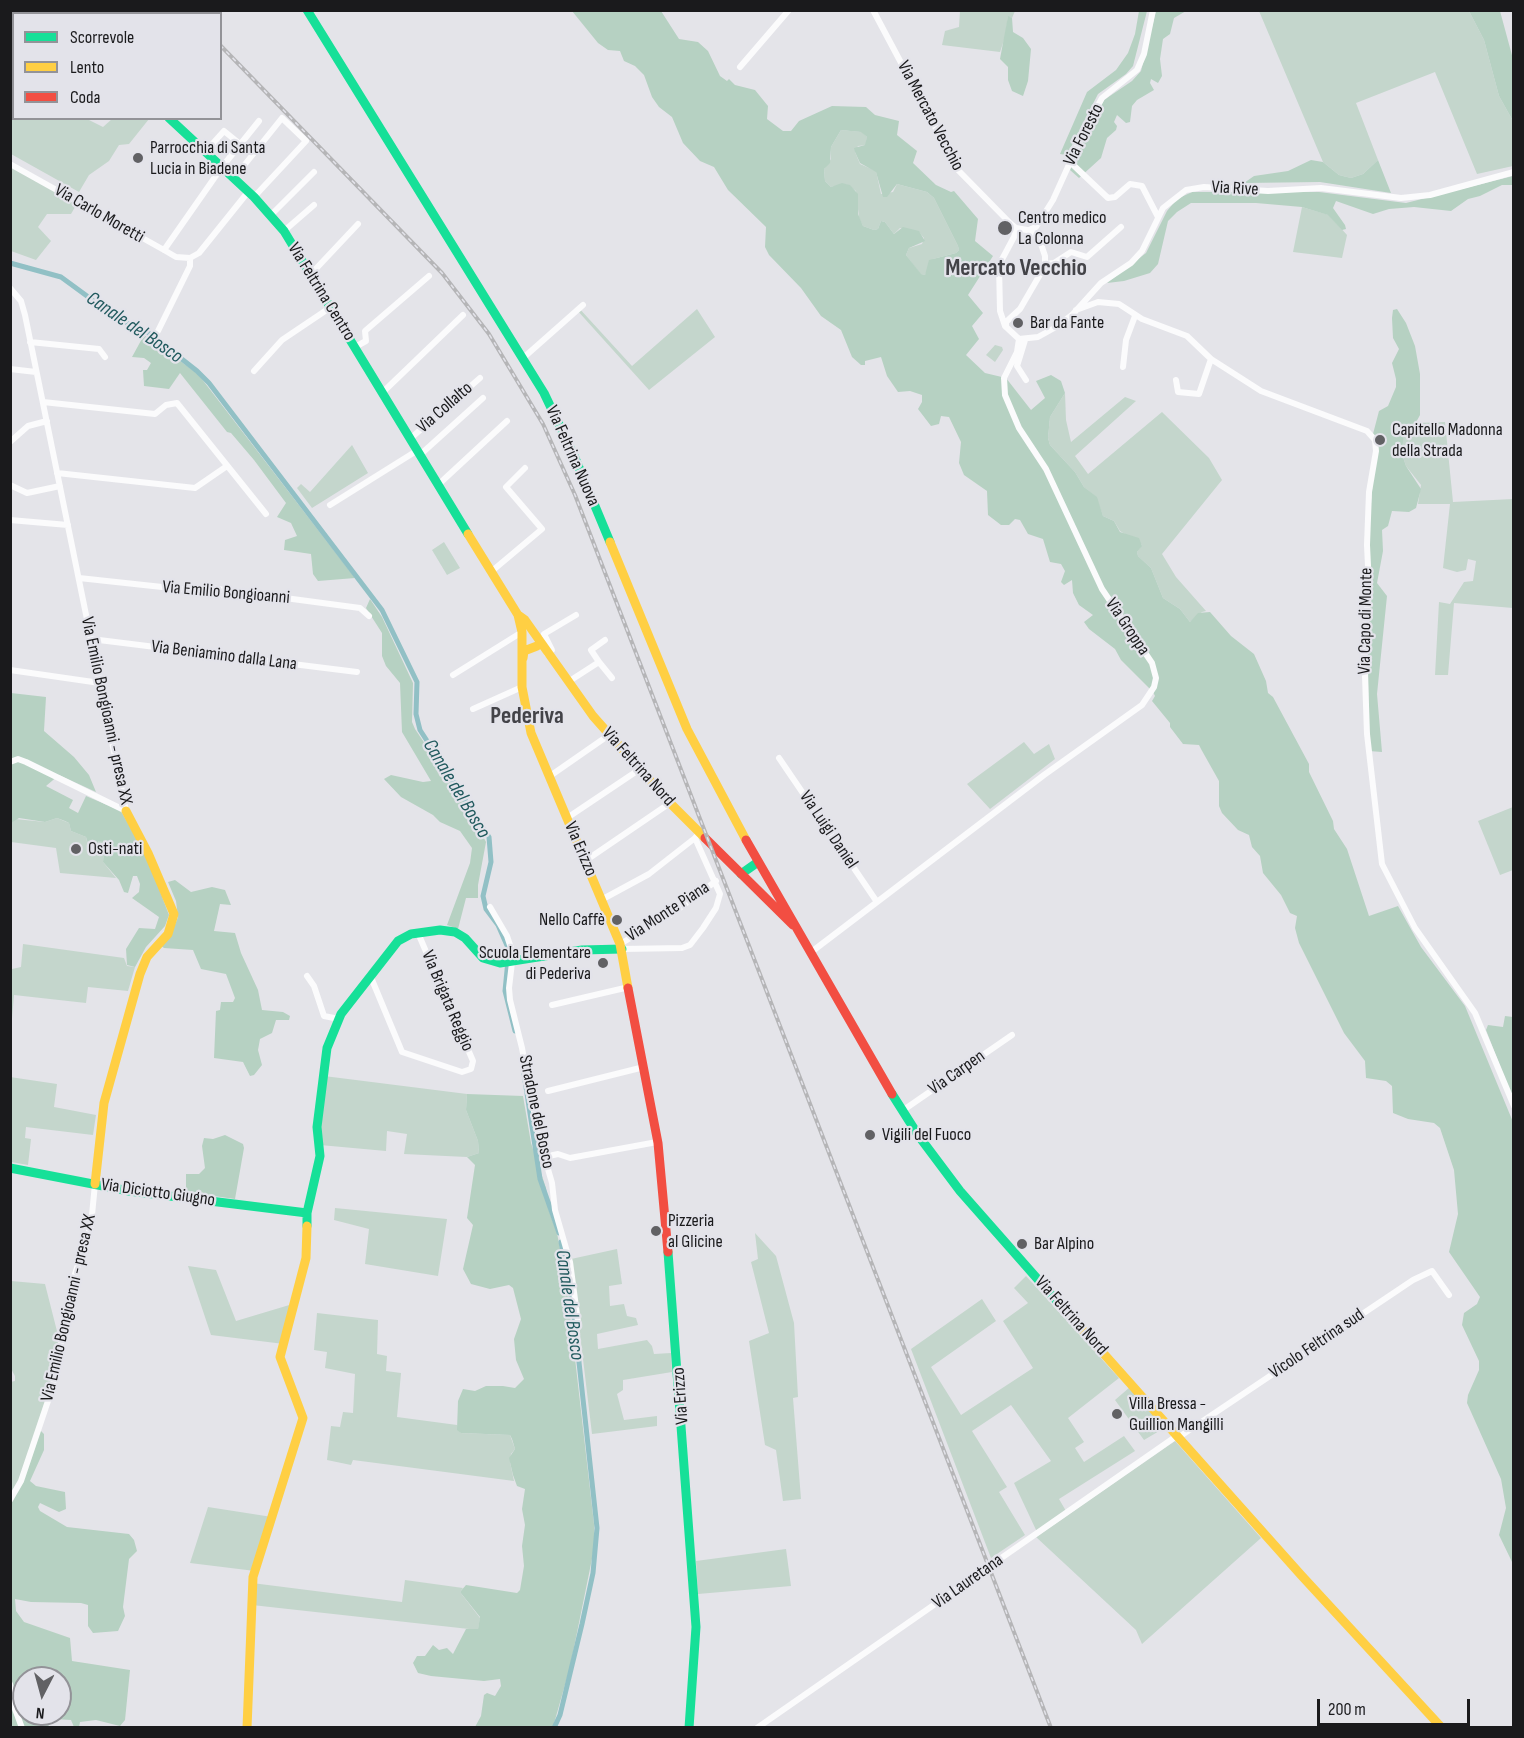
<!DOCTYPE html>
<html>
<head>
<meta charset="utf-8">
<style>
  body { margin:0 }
  #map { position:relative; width:1524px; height:1738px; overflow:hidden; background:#e4e4e9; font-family:"Sofia Sans Condensed",sans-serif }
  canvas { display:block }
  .frame { position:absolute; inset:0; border:12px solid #1a1a1c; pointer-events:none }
  .legend { position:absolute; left:12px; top:12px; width:210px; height:108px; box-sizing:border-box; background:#e3e3ea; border:2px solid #939398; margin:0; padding:8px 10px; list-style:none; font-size:18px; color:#1a1a1c }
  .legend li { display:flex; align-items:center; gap:12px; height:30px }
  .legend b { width:30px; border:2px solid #939398 }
  .north { position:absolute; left:12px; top:1666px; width:60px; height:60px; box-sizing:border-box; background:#e3e3ea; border:2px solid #939398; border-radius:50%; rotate:186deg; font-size:16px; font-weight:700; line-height:24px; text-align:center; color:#1a1a1c }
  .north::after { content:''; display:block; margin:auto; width:21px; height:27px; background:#616164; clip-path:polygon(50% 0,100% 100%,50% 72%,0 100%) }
  .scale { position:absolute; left:1317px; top:1699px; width:153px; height:27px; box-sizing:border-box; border:3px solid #1a1a1c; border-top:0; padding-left:8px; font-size:18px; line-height:21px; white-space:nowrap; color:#1a1a1c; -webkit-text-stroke:4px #e3e3ea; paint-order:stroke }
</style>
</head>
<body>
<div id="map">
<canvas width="1524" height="1738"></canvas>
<div class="frame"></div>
<ul class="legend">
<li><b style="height:8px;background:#16e098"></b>Scorrevole</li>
<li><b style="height:8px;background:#ffcf43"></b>Lento</li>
<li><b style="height:8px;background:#f24e42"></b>Coda</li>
</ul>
<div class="north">N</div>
<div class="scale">200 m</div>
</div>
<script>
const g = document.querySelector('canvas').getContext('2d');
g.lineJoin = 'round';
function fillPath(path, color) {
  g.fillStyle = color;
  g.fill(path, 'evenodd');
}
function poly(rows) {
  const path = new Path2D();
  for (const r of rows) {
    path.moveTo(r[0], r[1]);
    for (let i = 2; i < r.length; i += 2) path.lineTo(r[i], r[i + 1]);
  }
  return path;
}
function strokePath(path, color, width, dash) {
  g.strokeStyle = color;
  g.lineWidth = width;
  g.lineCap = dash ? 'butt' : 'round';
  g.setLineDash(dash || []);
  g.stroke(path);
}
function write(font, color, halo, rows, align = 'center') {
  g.font = font + ' "Sofia Sans Condensed",sans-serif';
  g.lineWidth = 4.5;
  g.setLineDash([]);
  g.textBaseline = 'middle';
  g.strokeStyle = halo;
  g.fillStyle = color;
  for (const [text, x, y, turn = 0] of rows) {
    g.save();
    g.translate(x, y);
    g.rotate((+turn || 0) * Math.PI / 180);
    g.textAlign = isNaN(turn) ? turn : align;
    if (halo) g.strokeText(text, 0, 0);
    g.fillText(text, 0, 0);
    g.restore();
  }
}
fillPath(poly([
  [960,11,1015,11,1012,18,1008,17,1005,37,1000,52,942,45,945,31,959,27],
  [1259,11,1469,11,1484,40,1499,96,1513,121,1513,166,1477,174,1435,72,1356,103,1378,160,1363,174,1351,178,1339,175,1323,162],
  [11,111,13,112,14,118,87,119,103,127,112,119,149,119,129,144,119,145,109,161,89,175,79,192,11,154],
  [841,130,862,132,867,137,866,145,858,146,855,152,860,164,876,171,881,194,893,192,897,184,927,192,934,198,958,246,959,250,956,253,933,259,925,275,920,274,906,255,909,248,922,244,924,238,919,232,900,228,894,234,885,222,881,221,878,229,874,230,863,226,859,218,856,191,846,184,831,187,825,181,824,169,831,159,831,147],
  [10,164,78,202,71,214,47,214,38,227,51,241,36,260,11,251],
  [1302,207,1329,215,1347,235,1342,258,1293,252],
  [578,307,632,366,697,309,715,337,649,390,576,309],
  [995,345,1002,347,1003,350,995,362,986,355],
  [1065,393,1066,420,1071,442,1125,397,1136,401,1075,456,1088,474,1162,412,1209,458,1222,480,1162,554,1176,577,1206,611,1202,612,1190,622,1180,609,1163,598,1151,568,1138,556,1137,552,1142,545,1120,531,1114,521,1103,516,1096,497,1084,487,1075,472,1050,445,1048,438,1050,417],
  [1445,422,1453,502,1513,499,1513,608,1454,603,1448,675,1435,675,1439,602,1450,604,1464,582,1473,581,1476,561,1468,559,1466,570,1457,572,1443,568,1450,504,1418,504,1421,485,1406,466,1402,454,1403,430,1406,427,1417,423],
  [352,445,368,473,312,508,297,488,301,484,310,492],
  [444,542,460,568,447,575,432,550],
  [1024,742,1034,754,1049,744,1055,759,990,809,967,784],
  [1513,807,1513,870,1500,875,1478,821],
  [57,818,69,823,71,831,86,837,88,845,99,845,98,841,102,839,105,842,103,862,116,878,60,873,56,848,11,842,11,823,15,819,45,822],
  [23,944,124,958,127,966,135,967,128,991,88,987,86,1003,14,995,11,1030,12,969,21,967],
  [324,1076,467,1094,466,1110,478,1141,479,1153,467,1157,404,1154,407,1134,387,1131,386,1151,320,1145],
  [10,1077,57,1084,54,1107,96,1115,93,1135,26,1127,25,1138,31,1139,28,1165,11,1162],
  [335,1208,447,1219,438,1276,365,1264,369,1229,334,1220],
  [755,1233,776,1256,794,1323,798,1397,793,1398,801,1499,783,1501,776,1450,765,1445,749,1341,769,1333,751,1262,758,1259],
  [617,1249,622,1284,609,1286,610,1306,624,1304,627,1316,636,1318,638,1325,597,1334,598,1349,647,1340,652,1346,654,1354,671,1353,672,1372,623,1380,623,1390,617,1394,624,1420,657,1416,657,1426,592,1434,571,1259],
  [188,1266,216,1270,236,1321,296,1303,284,1344,211,1335],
  [1026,1276,1119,1378,1068,1418,1084,1442,1075,1448,1084,1462,1124,1436,1135,1451,1059,1499,1066,1511,1037,1532,1014,1483,1051,1461,1011,1405,972,1431,1007,1487,999,1492,1025,1535,991,1558,911,1349,982,1299,996,1321,931,1367,961,1415,1033,1368,1003,1321,1028,1303,1014,1288],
  [11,1281,45,1284,60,1343,51,1387,11,1502,10,1382,15,1381,15,1376,10,1367],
  [317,1313,378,1320,377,1354,387,1356,386,1371,401,1373,397,1417,457,1425,461,1433,510,1435,515,1449,511,1454,510,1462,514,1481,353,1460,351,1465,327,1460,331,1426,340,1427,343,1412,353,1413,355,1374,325,1368,327,1352,314,1350],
  [1130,1387,1166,1427,1144,1440,1115,1400],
  [1175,1441,1261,1538,1142,1644,1136,1630,1036,1537],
  [208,1507,272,1517,255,1571,190,1563],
  [786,1549,791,1586,698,1594,696,1561],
  [405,1580,463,1588,460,1592,480,1618,478,1630,252,1605,252,1583,402,1602]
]), '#c4d6cc');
fillPath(poly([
  [572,11,661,11,679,39,698,42,708,51,720,76,727,81,729,79,735,85,755,90,768,106,767,119,783,131,791,131,799,121,832,106,866,107,875,115,899,121,897,135,917,151,913,163,936,185,951,192,954,191,978,219,975,241,993,256,968,295,983,313,972,326,979,339,966,355,985,373,1006,378,1031,410,1045,398,1036,381,1051,375,1061,381,1065,393,1050,417,1048,438,1050,445,1075,472,1084,487,1097,497,1103,516,1114,521,1120,532,1139,538,1142,546,1137,552,1138,556,1151,568,1163,598,1180,609,1190,622,1198,613,1210,612,1231,636,1254,654,1266,681,1268,693,1273,697,1309,764,1309,772,1333,821,1334,829,1347,849,1369,916,1398,906,1421,947,1465,1006,1513,1122,1513,1564,1499,1535,1506,1508,1501,1479,1467,1403,1468,1395,1479,1370,1479,1361,1462,1325,1464,1313,1477,1304,1480,1297,1449,1252,1458,1214,1454,1170,1440,1128,1434,1123,1408,1119,1393,1113,1392,1086,1386,1081,1366,1078,1365,1061,1344,1033,1299,943,1295,928,1297,916,1290,913,1281,895,1263,873,1260,856,1252,847,1249,835,1238,830,1222,813,1219,806,1219,781,1201,749,1199,745,1183,744,1170,727,1170,723,1152,701,1155,696,1153,692,1121,660,1115,649,1089,629,1084,622,1093,615,1079,605,1073,593,1072,580,1064,585,1061,582,1065,571,1061,564,1050,562,1043,539,1028,534,1020,520,1015,519,1009,525,1001,525,988,515,987,491,964,475,959,463,961,442,949,417,941,416,939,424,931,426,918,409,922,402,922,395,910,391,898,392,887,376,881,357,865,361,865,365,861,365,852,357,841,330,821,316,801,288,769,255,765,247,766,227,728,190,714,167,700,161,683,143,672,117,659,107,652,97,644,75,635,66,624,61,620,51,608,50,598,43],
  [841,130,861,132,867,137,865,145,854,148,855,152,860,163,876,172,883,197,887,197,897,184,927,192,934,198,958,246,959,250,956,253,929,260,925,275,921,274,906,255,909,248,925,241,919,231,903,227,894,234,885,222,881,221,878,229,874,230,863,226,858,214,858,194,850,185,842,183,831,187,825,181,824,169,830,163,831,147],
  [1139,11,1147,11,1133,66,1126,74,1098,94,1067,155,1060,154,1087,92,1116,70,1128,53,1135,34],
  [1156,11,1186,11,1174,18,1170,34,1163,39,1160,59,1162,76,1158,83,1151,79,1150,83,1154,90,1137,100,1132,106,1130,122,1126,123,1117,115,1114,122,1117,126,1116,130,1107,138,1101,158,1079,178,1070,170,1093,120,1104,100,1132,81,1141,71],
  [1469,11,1500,11,1513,59,1513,121,1499,96,1484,40],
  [1008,16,1012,18,1013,32,1023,38,1031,49,1028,81,1023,96,1012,91,1008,80,1008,67,1000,59],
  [1311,160,1323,162,1339,175,1351,178,1363,174,1378,160,1391,193,1320,182,1244,183,1254,176,1288,171],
  [1513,176,1513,185,1502,185,1480,196,1468,199,1451,211,1414,207,1389,209,1373,214,1336,201,1333,208,1345,225,1346,229,1342,230,1328,215,1302,207,1256,203,1191,203,1177,212,1168,221,1158,264,1150,273,1124,281,1107,283,1146,253,1167,211,1177,199,1192,192,1319,192,1406,203],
  [1397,309,1406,323,1415,346,1420,374,1420,415,1414,426,1404,430,1402,454,1406,466,1421,489,1416,508,1409,512,1392,511,1388,526,1382,530,1383,551,1377,583,1387,596,1377,694,1382,752,1369,751,1367,555,1376,439,1373,434,1379,411,1388,406,1396,387,1396,379,1392,363,1399,349,1393,338,1392,318,1393,310],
  [144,335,198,374,355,578,318,581,313,574,311,554,284,550,285,540,297,536,291,523,277,517,286,503,254,460,231,433,227,432,180,373,169,389,144,386,143,370,147,370,151,363,144,358,132,357],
  [370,599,382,617,413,683,412,722,415,729,468,808,486,842,478,885,478,898,466,898,458,929,447,925,470,863,472,848,460,831,440,822,433,815,401,797,384,779,391,775,423,782,431,781,402,732,400,683,386,666,382,656,382,633,366,608],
  [11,693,46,697,44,731,74,757,89,775,96,792,59,775,46,786,73,800,69,808,78,813,86,796,121,811,148,859,169,915,165,926,146,947,135,967,127,965,126,949,139,928,155,929,159,917,132,898,139,892,140,884,137,876,133,876,128,893,124,892,119,880,103,862,105,842,98,841,98,849,90,850,86,837,71,831,69,823,65,821,57,818,45,822,19,818,11,823],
  [175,880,191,892,212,887,225,890,231,905,220,904,214,931,235,933,241,953,258,990,262,1010,283,1012,290,1016,289,1020,276,1020,272,1033,260,1039,258,1050,262,1065,254,1075,250,1076,243,1062,214,1058,216,1011,220,1010,221,1002,233,1002,235,998,226,974,201,969,193,950,164,948,160,945,173,930,178,917,176,901,168,882],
  [1505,1016,1513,1017,1513,1099,1486,1030,1488,1025,1503,1027],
  [467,1094,523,1096,531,1143,546,1188,549,1211,557,1233,566,1280,594,1524,594,1549,570,1667,553,1727,475,1727,481,1716,484,1695,487,1693,495,1696,501,1686,500,1679,484,1681,431,1676,418,1673,413,1663,417,1656,425,1656,433,1645,439,1650,447,1648,453,1654,466,1629,478,1629,480,1617,460,1592,466,1585,517,1593,520,1590,524,1566,522,1546,525,1525,522,1509,525,1489,517,1486,513,1475,509,1458,515,1449,512,1439,510,1435,461,1433,457,1430,458,1401,463,1389,475,1391,486,1386,503,1386,515,1388,524,1379,516,1360,514,1339,521,1319,513,1288,509,1285,490,1289,471,1284,463,1269,473,1225,467,1218,475,1165,467,1157,479,1153,478,1141,466,1110],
  [225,1135,243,1144,244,1148,235,1199,186,1192,186,1174,199,1174,205,1168,202,1146,204,1138,213,1139],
  [39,1429,44,1434,44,1450,30,1481,36,1486,65,1492,66,1509,59,1512,40,1503,38,1507,40,1511,67,1527,129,1534,134,1540,137,1551,129,1559,123,1607,125,1616,118,1631,93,1633,88,1626,88,1605,81,1603,31,1602,15,1599,16,1611,24,1622,70,1638,72,1661,130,1670,125,1720,120,1726,96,1720,80,1722,79,1727,74,1727,71,1720,54,1719,51,1720,48,1727,11,1727,10,1502,26,1463,29,1447],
  [24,1678,60,1678,60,1714,24,1714]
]), '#b6d1c2');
strokePath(poly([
  [10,263,61,277,117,318,150,334,197,371,209,383,382,610,417,682,416,714,420,730,489,837,491,862,483,896,486,909,498,925,509,950,505,991,515,1031],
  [523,1067,540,1179,559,1233],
  [554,1728,560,1715,582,1624,593,1573,597,1528,573,1307,561,1242]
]), '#91c0c5', 5);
strokePath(poly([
  [19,10,23,14],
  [873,10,958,170,1010,223,1016,228,1027,230],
  [740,67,789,10],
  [10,98,14,93],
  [206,151,224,131,240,144],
  [1070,162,1108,198,1115,197,1130,184,1142,186,1158,217],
  [10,164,164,250,176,257,190,258],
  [234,178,282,118,306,141,254,197],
  [270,216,314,172],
  [1029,230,1036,227,1053,200,1086,127,1102,98,1137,70,1144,54,1153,10],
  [284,231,314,205],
  [164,250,222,167,259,121],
  [190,258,199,253,248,192],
  [1045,264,1054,263,1071,252,1087,257,1121,227],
  [311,274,358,224],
  [10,288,21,301,25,315,126,811],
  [1076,310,1098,302,1119,304,1142,319,1187,336,1211,359,1261,391,1367,431,1375,440,1376,451,1369,492,1367,545,1369,587,1364,647,1367,734,1382,864,1415,928,1475,1013,1514,1106],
  [1006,327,1006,322,1020,309,1045,266,1045,256,1040,241,1030,230],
  [158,331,190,266,190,258],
  [1019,339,1038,337,1056,327,1072,315,1101,283,1131,263,1142,251,1163,208,1186,190,1204,187,1268,191,1321,188,1401,198,1430,195,1514,172],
  [1025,340,1017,366,1026,380],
  [30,342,99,349,105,357],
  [355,347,366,341,365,331,429,276],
  [522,359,583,305],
  [1123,367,1126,340,1135,316],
  [10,369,36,372],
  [254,371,282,340,331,307],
  [1176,380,1178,392,1199,394,1211,359],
  [383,392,463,315],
  [43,402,155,414,166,405,177,403,266,514],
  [411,438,480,378],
  [10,442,28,426,47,421],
  [421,454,483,398],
  [57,473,195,488,227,466],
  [439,484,507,421],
  [10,485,27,493,60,486],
  [330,505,418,450],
  [10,520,68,525],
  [492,571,542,529,506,487,525,468],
  [79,578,190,590,210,588,360,608,369,616],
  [91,639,357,672],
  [547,654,552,650,544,634,576,615],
  [599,662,612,678],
  [10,670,100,683],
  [453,675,522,632],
  [568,682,599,662,591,650,605,640],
  [473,709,522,687],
  [779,758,877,902],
  [10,762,18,759,26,762,126,811],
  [550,776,609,735],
  [567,818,640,769],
  [585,861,670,803],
  [601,900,649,874,695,838],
  [490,907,507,936,513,954,509,988,510,1000,522,1048,539,1138,552,1183,555,1210,570,1262,578,1322],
  [620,944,670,915,716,881],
  [622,949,682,948,690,945,703,928,716,908,720,894,695,838,700,832],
  [810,953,1044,775,1142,705,1154,687,1156,678,1152,663,1102,589,1046,469,1019,428,1005,395,1004,378,1017,352,1019,339,1005,326,1000,311,999,265,1015,235,1010,223],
  [370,975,402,1052,462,1072,471,1069,473,1061,418,933],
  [307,976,314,986,324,1016,339,1019],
  [552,1005,629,987],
  [548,1091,644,1067],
  [902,1111,1012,1035],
  [544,1157,558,1154,570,1158,657,1142],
  [1179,1437,1413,1280,1432,1271,1449,1295],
  [10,1500,21,1481,52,1389,74,1277,91,1225,95,1184],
  [10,1684,15,1709,22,1728],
  [757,1728,1178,1435]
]), '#fbfbfc', 6);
strokePath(poly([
  [307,10,544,393,575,458,610,542],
  [169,118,254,197,284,231,468,534],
  [741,874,758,862],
  [892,1094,918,1135,960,1191,1071,1317],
  [10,1168,129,1191,307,1213],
  [307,1226,307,1213,320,1156,317,1127,327,1048,341,1014,398,941,411,934,440,930,455,932,465,938,483,958,500,963,582,950,622,949],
  [668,1252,696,1627,689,1728]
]), '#16e098', 9);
strokePath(poly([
  [60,10,62,14],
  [468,534,518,615,525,620,593,716,670,803,705,838],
  [610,542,687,729,746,840],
  [518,615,522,632,522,687,531,733,620,944,628,988],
  [523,658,524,651,537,646],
  [95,1184,104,1103,140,974,147,957,168,934,174,914,148,853,126,811],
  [1071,1317,1301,1575,1442,1728],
  [247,1728,253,1577,303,1418,280,1357,306,1258,307,1226]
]), '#ffcf43', 9);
strokePath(poly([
  [705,838,793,925],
  [746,840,892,1094],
  [628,988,658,1143,668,1252]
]), '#f24e42', 9);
const rail = poly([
  [186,10,189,14],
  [220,45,442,273,489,334,543,424,575,495,1051,1728]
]);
strokePath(rail, '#b5b5b7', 4);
strokePath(rail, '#e3e3ea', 1.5, [4.5]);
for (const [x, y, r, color] of [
  [138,158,6,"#616164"],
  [1005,228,8,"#616164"],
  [1018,323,6,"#616164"],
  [1380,440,6,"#616164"],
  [76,849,6,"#616164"],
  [617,920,6,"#616164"],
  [603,963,6,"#616164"],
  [870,1135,6,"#616164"],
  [656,1231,6,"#616164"],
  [1022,1244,6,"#616164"],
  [1117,1414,6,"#616164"]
]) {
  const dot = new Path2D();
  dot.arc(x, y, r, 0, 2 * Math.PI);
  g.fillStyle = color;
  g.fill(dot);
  strokePath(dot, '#e3e3ea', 2);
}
write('18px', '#1a1a1c', '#e3e3ea', [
  ["Via Mercato Vecchio",930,116,62],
  ["Via Foresto",1084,135,-63],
  ["Via Rive",1235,189,3],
  ["Via Carlo Moretti",99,214,30],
  ["Via Feltrina Centro",321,292,58],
  ["Via Collalto",445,408,-41],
  ["Via Feltrina Nuova",572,456,66],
  ["Via Emilio Bongioanni",226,593,5],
  ["Via Capo di Monte",1366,621,-89],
  ["Via Groppa",1127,627,56],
  ["Via Beniamino dalla Lana",224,656,7],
  ["Via Emilio Bongioanni - presa XX",106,711,78],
  ["Via Feltrina Nord",638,767,48],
  ["Via Luigi Daniel",828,830,56],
  ["Via Erizzo",580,849,67],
  ["Via Monte Piana",668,912,-33],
  ["Via Brigata Reggio",447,1001,67],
  ["Via Carpen",957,1073,-35],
  ["Stradone del Bosco",536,1112,78],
  ["Via Diciotto Giugno",158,1193,8],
  ["Via Emilio Bongioanni - presa XX",69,1308,-77],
  ["Via Feltrina Nord",1071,1316,48],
  ["Vicolo Feltrina sud",1317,1344,-34],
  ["Via Erizzo",681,1396,-94],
  ["Via Lauretana",968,1582,-35]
]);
write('18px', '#1a1a1c', '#e3e3ea', [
  ["Parrocchia di Santa",150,148],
  ["Lucia in Biadene",150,169],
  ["Centro medico",1018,218],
  ["La Colonna",1018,239],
  ["Bar da Fante",1030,323],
  ["Capitello Madonna",1392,430],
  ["della Strada",1392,451],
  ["Osti-nati",88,849],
  ["Nello Caffè",605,920,"right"],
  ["Scuola Elementare",591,953,"right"],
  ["di Pederiva",591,974,"right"],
  ["Vigili del Fuoco",882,1135],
  ["Pizzeria",668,1221],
  ["al Glicine",668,1242],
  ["Bar Alpino",1034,1244],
  ["Villa Bressa -",1129,1404],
  ["Guillion Mangilli",1129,1425]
], 'left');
write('italic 20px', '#215a5e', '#e3e3ea', [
  ["Canale del Bosco",134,328,34],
  ["Canale del Bosco",456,789,59],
  ["Canale del Bosco",569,1305,82]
]);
write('bold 24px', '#434348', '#e3e3ea', [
  ["Mercato Vecchio",1016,269],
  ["Pederiva",527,717]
]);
</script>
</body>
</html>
